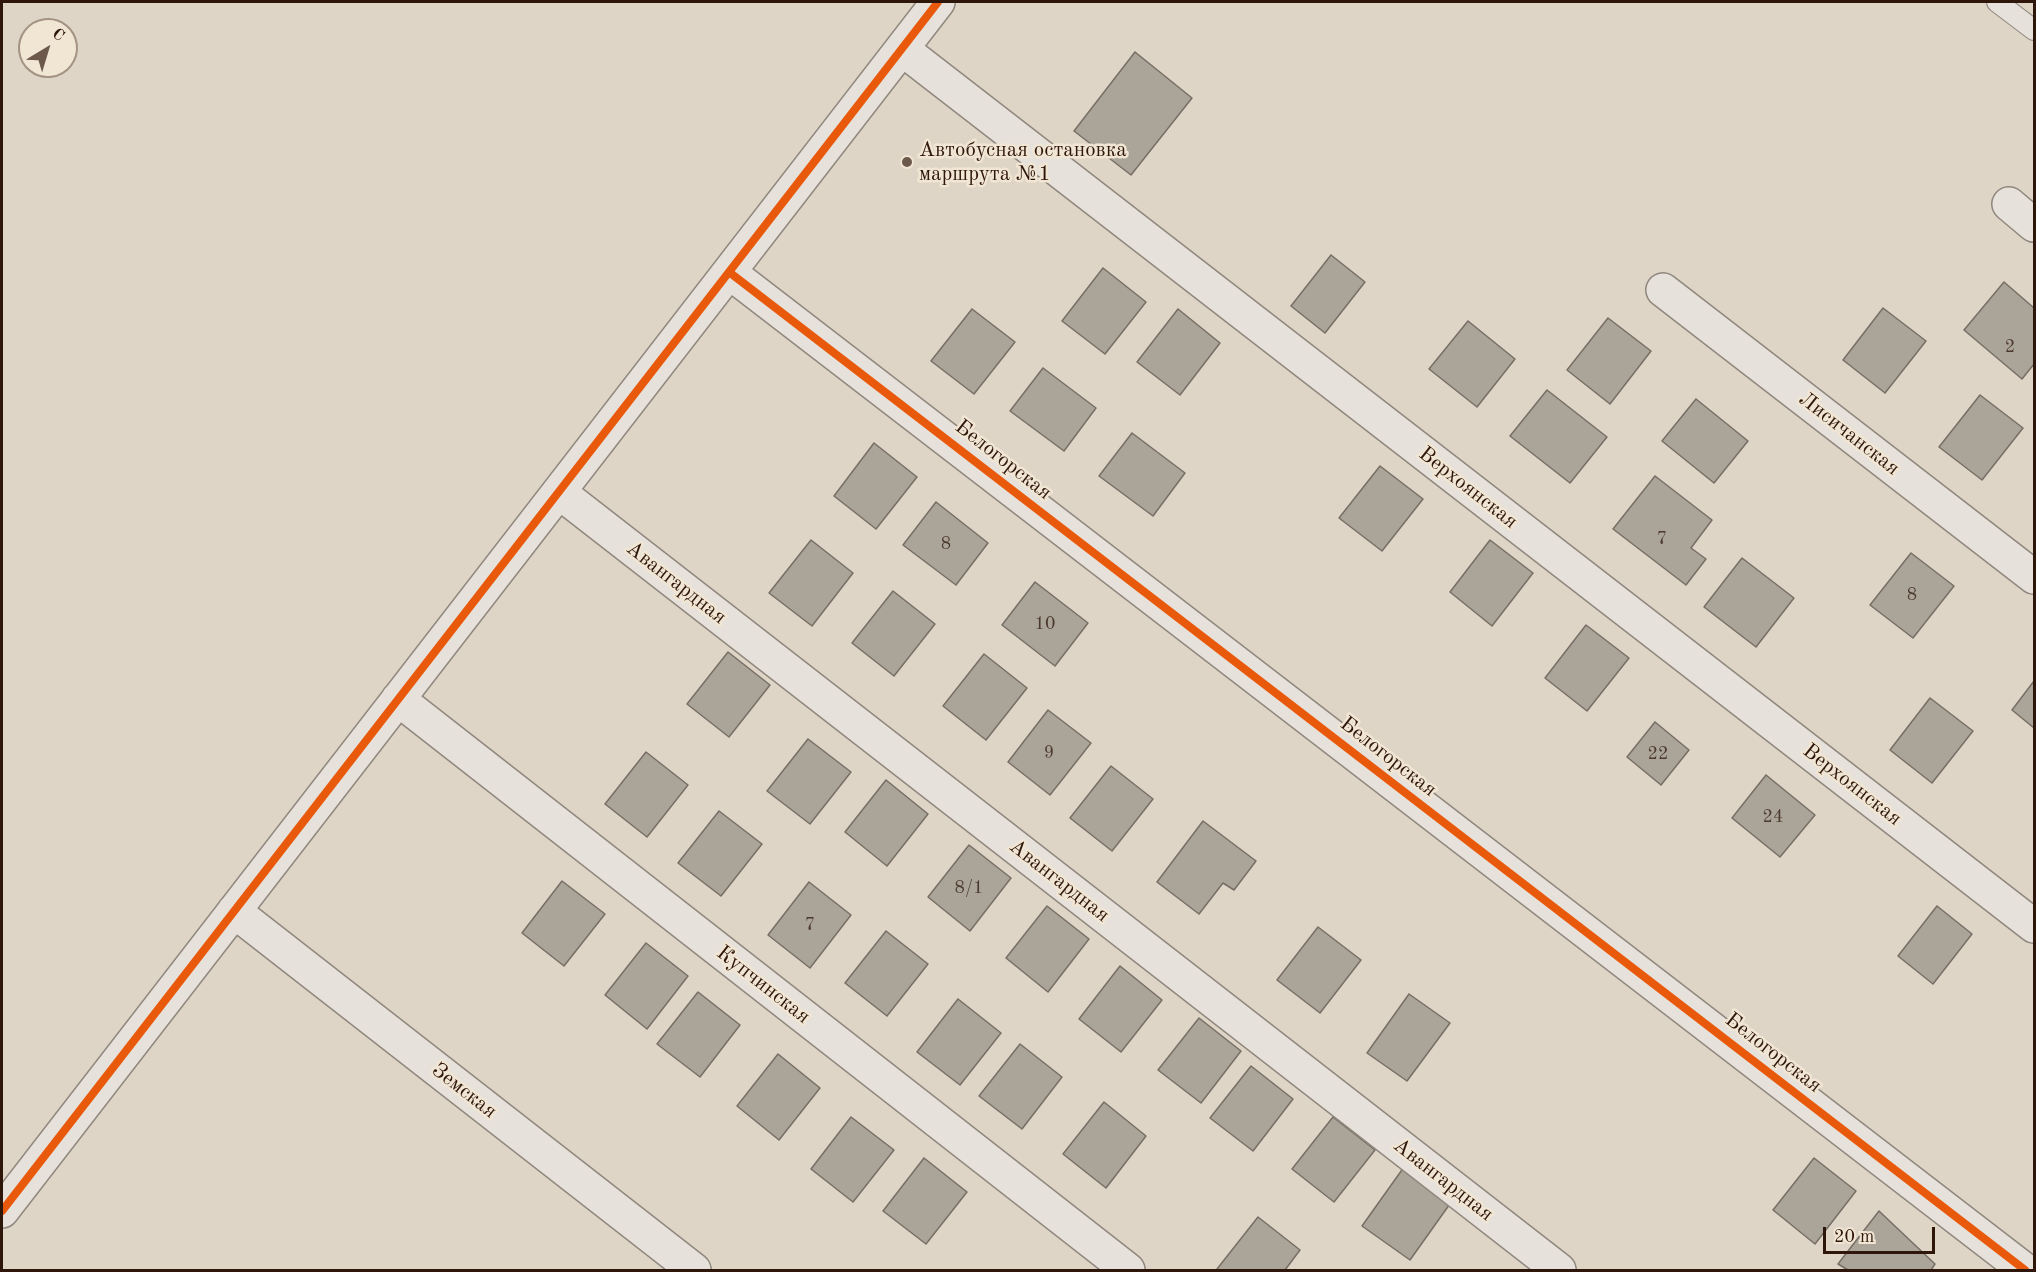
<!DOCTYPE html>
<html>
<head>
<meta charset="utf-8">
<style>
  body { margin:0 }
  #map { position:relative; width:2036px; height:1272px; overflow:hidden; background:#ded5c6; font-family:"Old Standard TT",serif }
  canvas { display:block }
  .frame { position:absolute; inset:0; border:3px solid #2e160a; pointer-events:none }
  .north { position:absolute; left:18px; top:18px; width:60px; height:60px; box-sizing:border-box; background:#f1e6d3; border:2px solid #a39383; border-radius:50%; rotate:38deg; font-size:16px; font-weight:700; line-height:24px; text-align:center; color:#2e160a }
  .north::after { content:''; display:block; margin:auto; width:21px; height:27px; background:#6c594c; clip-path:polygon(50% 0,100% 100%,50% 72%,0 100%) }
  .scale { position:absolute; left:1823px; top:1227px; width:112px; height:27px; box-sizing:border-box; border:3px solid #2e160a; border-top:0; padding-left:8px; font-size:18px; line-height:21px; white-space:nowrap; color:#2e160a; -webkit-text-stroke:4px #f1e6d3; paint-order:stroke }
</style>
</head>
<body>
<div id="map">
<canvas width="2036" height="1272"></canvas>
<div class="frame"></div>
<div class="north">С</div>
<div class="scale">20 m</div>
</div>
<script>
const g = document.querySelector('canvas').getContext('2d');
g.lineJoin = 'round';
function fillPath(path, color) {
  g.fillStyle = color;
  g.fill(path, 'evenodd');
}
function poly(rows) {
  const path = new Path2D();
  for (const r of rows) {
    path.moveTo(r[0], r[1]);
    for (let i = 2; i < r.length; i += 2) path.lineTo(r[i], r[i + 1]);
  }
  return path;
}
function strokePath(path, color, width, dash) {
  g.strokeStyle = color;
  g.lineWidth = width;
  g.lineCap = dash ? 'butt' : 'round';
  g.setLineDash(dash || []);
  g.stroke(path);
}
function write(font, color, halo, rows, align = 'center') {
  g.font = font + ' "Old Standard TT",serif';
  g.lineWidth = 5;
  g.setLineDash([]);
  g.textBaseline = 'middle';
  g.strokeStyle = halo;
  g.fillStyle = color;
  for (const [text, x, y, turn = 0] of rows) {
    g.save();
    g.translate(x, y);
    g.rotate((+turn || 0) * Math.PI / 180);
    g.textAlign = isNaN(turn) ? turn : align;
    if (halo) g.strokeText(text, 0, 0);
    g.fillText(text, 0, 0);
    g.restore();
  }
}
const building = poly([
  [1135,52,1192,98,1131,175,1074,131,1135,52],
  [1331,255,1365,282,1325,333,1291,306,1331,255],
  [1103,268,1146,302,1105,354,1062,321,1103,268],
  [2004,282,2034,308,2034,364,2022,379,1964,330,2004,282],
  [1883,308,1926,341,1885,393,1843,360,1883,308],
  [972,309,1015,342,974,394,931,361,972,309],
  [1178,309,1220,343,1180,395,1137,362,1178,309],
  [1608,318,1651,351,1610,404,1567,370,1608,318],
  [1468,321,1515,359,1477,407,1429,369,1468,321],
  [1043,368,1096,408,1064,451,1010,411,1043,368],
  [1547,390,1607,437,1570,483,1510,436,1547,390],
  [1980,395,2023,428,1982,480,1939,447,1980,395],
  [1696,399,1748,441,1714,483,1662,441,1696,399],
  [1132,433,1185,473,1153,516,1099,476,1132,433],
  [874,443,917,477,876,529,834,496,874,443],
  [1380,466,1423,499,1382,551,1339,518,1380,466],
  [1655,476,1712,520,1691,548,1706,559,1686,585,1613,529,1655,476],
  [936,502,988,543,956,585,903,545,936,502],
  [811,540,853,573,812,626,769,593,811,540],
  [1490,540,1533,573,1492,626,1450,592,1490,540],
  [1911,553,1954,586,1913,638,1870,605,1911,553],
  [1742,558,1794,598,1756,647,1704,607,1742,558],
  [1035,582,1088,623,1055,666,1002,625,1035,582],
  [893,591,935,624,894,676,852,643,893,591],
  [1586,625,1629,658,1587,711,1545,678,1586,625],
  [728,652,770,685,729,737,687,704,728,652],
  [984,654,1027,688,986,740,943,706,984,654],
  [2034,681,2034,728,2012,710,2034,681],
  [1930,698,1973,731,1932,783,1890,750,1930,698],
  [1048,710,1091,743,1050,795,1008,762,1048,710],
  [1655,722,1689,750,1661,785,1627,757,1655,722],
  [808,739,851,772,810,824,767,791,808,739],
  [646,752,688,785,647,837,605,804,646,752],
  [1111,766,1153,799,1112,851,1070,818,1111,766],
  [1766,775,1815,815,1780,857,1732,818,1766,775],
  [886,780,928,814,887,866,845,832,886,780],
  [719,811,762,844,721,896,678,863,719,811],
  [1203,821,1256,861,1234,890,1223,883,1199,914,1157,882,1203,821],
  [969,845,1011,878,970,931,928,897,969,845],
  [562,881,605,914,564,966,522,933,562,881],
  [809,882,851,915,810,968,768,935,809,882],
  [1047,906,1089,939,1048,992,1006,958,1047,906],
  [1937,906,1972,934,1933,984,1898,956,1937,906],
  [1318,927,1361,960,1320,1013,1277,980,1318,927],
  [886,931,928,964,887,1016,845,983,886,931],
  [646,943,688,976,647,1029,605,995,646,943],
  [1120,966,1162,1000,1121,1052,1079,1019,1120,966],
  [698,992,740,1025,700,1077,657,1044,698,992],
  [1409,994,1450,1023,1407,1081,1367,1053,1409,994],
  [958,999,1001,1033,960,1085,917,1052,958,999],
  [1199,1018,1241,1051,1201,1103,1158,1070,1199,1018],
  [1020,1044,1062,1077,1022,1129,979,1096,1020,1044],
  [778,1054,820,1088,779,1140,737,1106,778,1054],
  [1251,1066,1293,1099,1253,1151,1210,1118,1251,1066],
  [1104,1102,1146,1136,1106,1188,1063,1154,1104,1102],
  [851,1117,894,1150,853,1202,811,1169,851,1117],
  [1333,1117,1375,1150,1334,1202,1292,1169,1333,1117],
  [924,1158,967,1192,926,1244,883,1211,924,1158],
  [1814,1158,1856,1191,1815,1244,1773,1210,1814,1158],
  [1404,1167,1452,1201,1410,1260,1362,1226,1404,1167],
  [1879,1211,1935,1264,1931,1270,1848,1270,1838,1264,1879,1211],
  [1258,1217,1300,1250,1285,1270,1219,1270,1217,1269,1258,1217]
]);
fillPath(building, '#aba499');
strokePath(building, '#776e65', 1.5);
const lane = poly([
  [1997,2,2034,30]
]);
const street = poly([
  [902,49,2034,926],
  [2009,204,2034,225],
  [729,272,2025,1270],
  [1663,290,2034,577],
  [559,492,1559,1270],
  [398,699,1128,1270],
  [234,911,694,1270],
  [2,1211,938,2]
]);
strokePath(lane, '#90877e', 22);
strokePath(street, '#90877e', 36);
strokePath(lane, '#e6e1da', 20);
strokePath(street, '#e6e1da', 33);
strokePath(poly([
  [729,272,2025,1270],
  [2,1211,938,2]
]), '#e8590c', 8);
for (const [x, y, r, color] of [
  [907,162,6,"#6c594c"]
]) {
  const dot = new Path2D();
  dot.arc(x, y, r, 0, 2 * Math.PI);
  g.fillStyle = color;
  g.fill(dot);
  strokePath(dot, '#f1e6d3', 2);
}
write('18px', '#4d3a2e', null, [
  ["2",2010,347],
  ["7",1662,539],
  ["8",946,544],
  ["8",1912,595],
  ["10",1045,624],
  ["9",1049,753],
  ["22",1658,754],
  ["24",1773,817],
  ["8/1",969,888],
  ["7",810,925]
]);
write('21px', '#2e160a', '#f1e6d3', [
  ["Автобусная остановка",919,150],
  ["маршрута №1",919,174]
], 'left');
write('21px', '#2e160a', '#f1e6d3', [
  ["Лисичанская",1849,434,38],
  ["Белогорская",1003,460,38],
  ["Верхоянская",1468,488,38],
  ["Авангардная",676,583,38],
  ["Белогорская",1388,757,38],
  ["Верхоянская",1852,785,38],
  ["Авангардная",1059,881,38],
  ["Купчинская",763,985,38],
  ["Белогорская",1773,1053,38],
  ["Земская",464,1091,38],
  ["Авангардная",1443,1180,38]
]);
</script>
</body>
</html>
